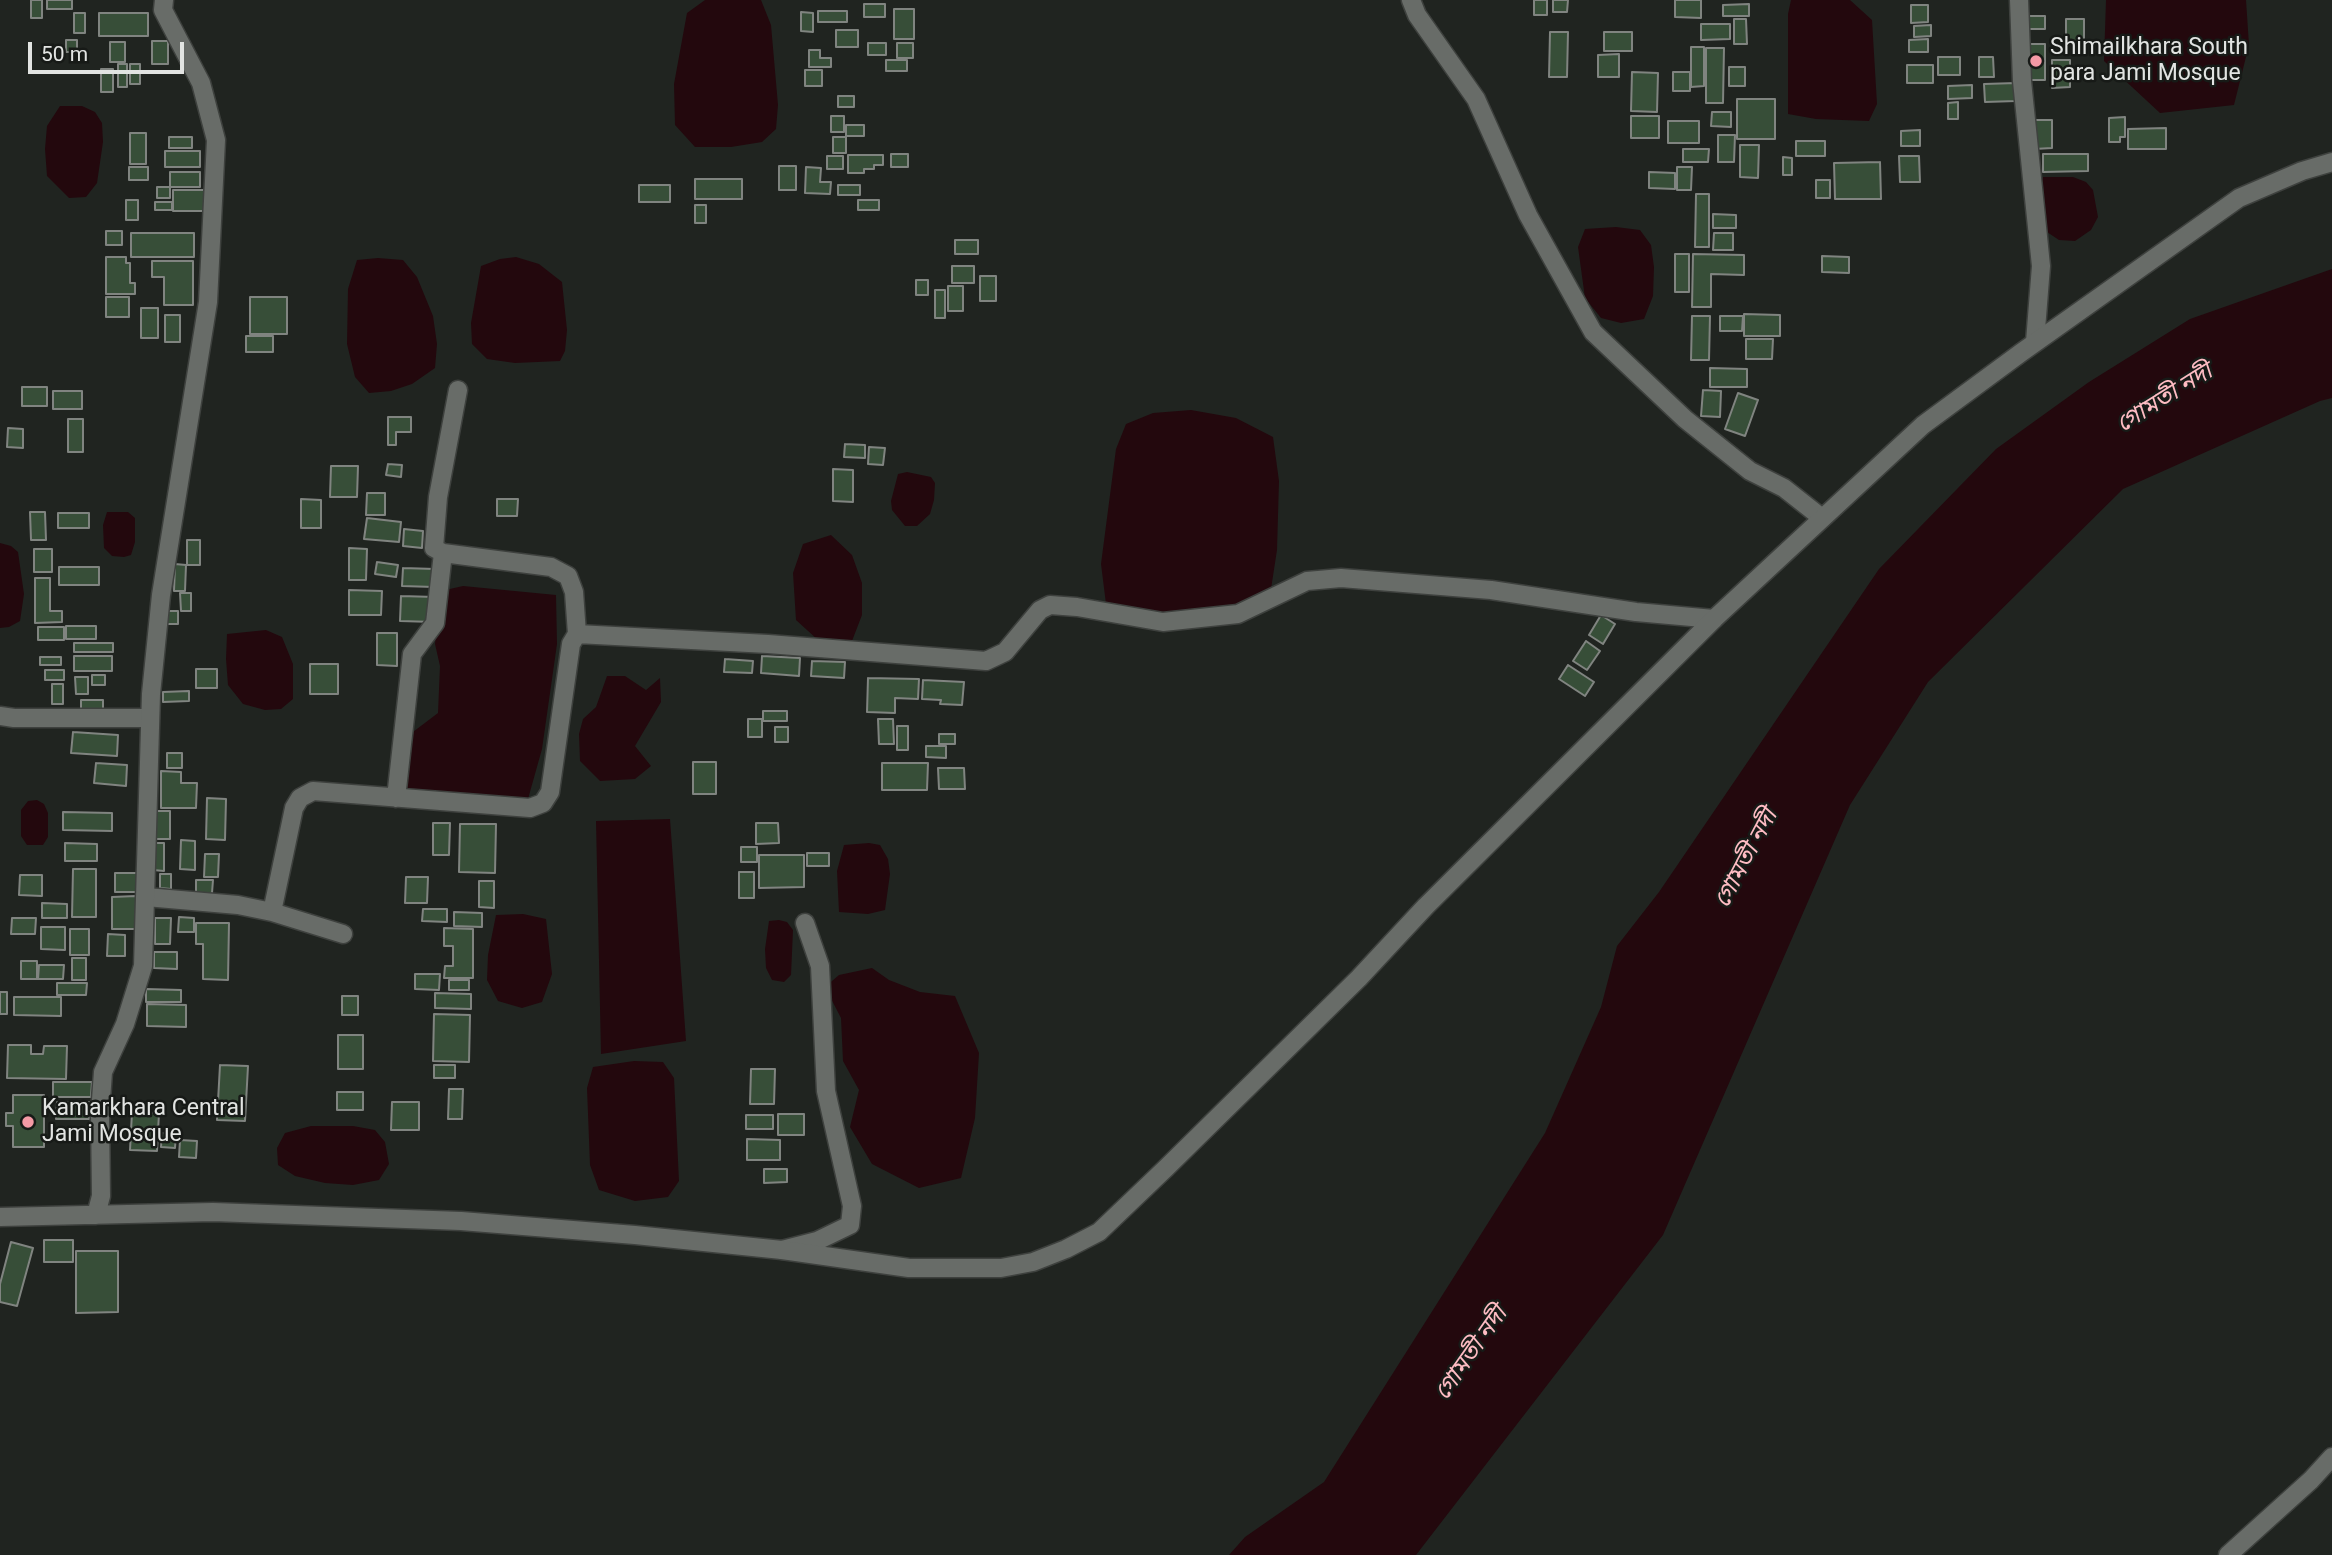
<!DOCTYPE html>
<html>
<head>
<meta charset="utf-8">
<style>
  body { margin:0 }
  #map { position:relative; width:2332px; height:1555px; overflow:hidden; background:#202420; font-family:Roboto,sans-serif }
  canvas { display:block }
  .scale { position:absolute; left:28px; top:42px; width:156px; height:32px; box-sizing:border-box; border:4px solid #e2e4e2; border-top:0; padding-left:9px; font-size:21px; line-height:24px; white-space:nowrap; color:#e2e4e2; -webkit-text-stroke:5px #171a17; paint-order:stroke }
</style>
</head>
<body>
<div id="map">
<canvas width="2332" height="1555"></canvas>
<div class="scale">50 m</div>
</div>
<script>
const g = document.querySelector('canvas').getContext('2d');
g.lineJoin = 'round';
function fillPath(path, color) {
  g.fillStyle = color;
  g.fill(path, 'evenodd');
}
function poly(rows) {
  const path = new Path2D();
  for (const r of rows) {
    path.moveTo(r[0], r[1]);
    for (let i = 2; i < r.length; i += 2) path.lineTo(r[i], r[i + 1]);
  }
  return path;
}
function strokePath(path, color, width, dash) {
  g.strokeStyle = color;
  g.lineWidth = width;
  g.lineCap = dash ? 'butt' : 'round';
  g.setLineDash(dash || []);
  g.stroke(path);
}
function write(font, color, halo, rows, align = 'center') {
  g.font = font + ' Roboto,"Noto Sans Bengali",sans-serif';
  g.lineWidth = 5;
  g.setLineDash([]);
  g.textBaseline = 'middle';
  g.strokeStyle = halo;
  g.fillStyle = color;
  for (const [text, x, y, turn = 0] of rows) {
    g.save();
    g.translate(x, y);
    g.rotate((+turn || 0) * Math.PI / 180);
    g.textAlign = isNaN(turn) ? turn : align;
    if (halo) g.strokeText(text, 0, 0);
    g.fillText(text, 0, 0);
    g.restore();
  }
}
fillPath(poly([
  [705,0,761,0,771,25,778,105,776,129,762,142,731,147,695,147,675,125,674,84,687,13],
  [1791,0,1850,0,1872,20,1877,104,1869,121,1816,119,1788,114,1788,14],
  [2106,0,2246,0,2249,45,2234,105,2160,113,2104,61],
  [60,106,82,106,95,112,102,123,103,142,97,183,86,197,69,198,47,176,45,149,47,126],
  [2043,177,2073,177,2086,182,2093,190,2098,217,2091,230,2075,241,2059,240,2044,230,2037,195],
  [1616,227,1640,230,1651,245,1654,267,1653,296,1644,319,1621,323,1601,318,1585,298,1578,247,1585,229],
  [516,257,539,264,562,282,567,330,565,351,560,361,515,363,487,359,472,344,471,323,481,266,500,259],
  [378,258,403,260,417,277,433,316,437,344,435,368,412,384,391,391,369,393,355,377,347,344,348,289,357,260],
  [2332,269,2332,398,2320,401,2123,489,1928,682,1850,805,1663,1235,1416,1555,1229,1555,1245,1537,1324,1482,1545,1133,1601,1007,1617,946,1659,892,1879,569,1996,449,2089,382,2190,319],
  [1191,410,1236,418,1273,437,1279,481,1277,550,1271,589,1218,615,1157,615,1106,604,1101,564,1116,449,1126,424,1153,413],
  [907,472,931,477,935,483,934,500,930,514,917,526,905,526,892,510,891,501,898,474],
  [107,512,128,512,135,518,135,542,131,555,124,557,112,556,104,548,103,525],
  [831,535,852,555,862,583,862,615,852,641,818,640,796,620,793,573,803,544],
  [0,543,11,546,18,552,24,594,20,621,9,627,0,628],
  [463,586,556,595,557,644,542,749,528,799,405,795,409,735,438,713,440,666,435,644,441,591],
  [266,630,282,637,293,664,293,699,281,709,265,710,243,704,228,685,226,659,227,634],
  [607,676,625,676,646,690,660,678,661,702,635,746,651,766,635,779,600,781,580,761,579,734,583,719,596,707],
  [37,800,44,804,48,813,48,837,43,845,27,845,21,836,21,810,28,801],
  [670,819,686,1041,601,1054,596,821],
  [869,843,880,845,888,859,890,874,885,910,868,914,839,912,837,871,844,845],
  [523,914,546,919,552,974,542,1002,522,1008,498,1001,487,980,488,955,496,915],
  [779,920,787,922,793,930,791,975,784,982,772,980,766,968,765,949,769,921],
  [872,968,889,980,920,992,955,996,979,1053,975,1118,961,1178,919,1188,872,1164,850,1127,859,1090,843,1061,841,1018,825,987,839,975],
  [634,1061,663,1062,674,1078,679,1181,668,1197,635,1201,599,1190,590,1165,587,1088,593,1067],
  [311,1126,353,1126,375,1130,385,1142,389,1164,379,1180,353,1185,325,1183,295,1176,278,1165,277,1148,285,1133]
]), '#23080d');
const building = poly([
  [31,0,42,0,42,18,31,18,31,0],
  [47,0,72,0,72,9,47,9,47,0],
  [1534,0,1547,0,1547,15,1534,15,1534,0],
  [1553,0,1568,0,1567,12,1553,12,1553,0],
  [1675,0,1701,0,1701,18,1675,17,1675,0],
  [864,4,885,4,885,17,864,17,864,4],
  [1749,4,1749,16,1723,16,1723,5,1749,4],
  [1911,5,1928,5,1928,22,1911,23,1911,5],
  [894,9,914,9,914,39,894,39,894,9],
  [818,11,847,11,847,22,818,22,818,11],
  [801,12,813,13,813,32,801,31,801,12],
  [74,13,85,13,85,33,74,33,74,13],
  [99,13,148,13,148,36,99,36,99,13],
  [2027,16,2045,16,2045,29,2028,29,2027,16],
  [1734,19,1746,19,1747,44,1734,44,1734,19],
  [2066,19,2084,19,2084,43,2066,43,2066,19],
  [1701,24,1730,24,1730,39,1701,40,1701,24],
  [1931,25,1931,36,1914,37,1914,26,1931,25],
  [836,30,858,30,858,47,836,47,836,30],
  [1550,32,1568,32,1567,77,1549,77,1550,32],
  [1604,32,1632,32,1632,51,1604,51,1604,32],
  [1928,39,1928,52,1909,52,1909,40,1928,39],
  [66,40,77,40,77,52,66,52,66,40],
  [152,41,168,41,168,64,152,64,152,41],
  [110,42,125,42,125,62,110,62,110,42],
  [868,43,886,43,886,55,868,55,868,43],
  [897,43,913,43,913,58,897,58,897,43],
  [2024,44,2045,44,2045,80,2025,80,2024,44],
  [1691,47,1704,47,1704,86,1691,87,1691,47],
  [1706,48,1724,48,1723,103,1706,103,1706,48],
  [809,50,820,50,820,58,831,58,831,67,809,67,809,50],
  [1619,54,1619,77,1598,77,1598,55,1619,54],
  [1938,57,1960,57,1960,75,1938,75,1938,57],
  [1979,57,1993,57,1994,77,1979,77,1979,57],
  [886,60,907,60,907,71,886,71,886,60],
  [2052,60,2070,60,2070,87,2052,88,2052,60],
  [118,64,127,64,127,87,118,87,118,64],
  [130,64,140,64,140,84,130,84,130,64],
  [1907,65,1933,65,1933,83,1907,83,1907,65],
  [1729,67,1745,67,1745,86,1729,86,1729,67],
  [101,69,113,69,113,92,101,92,101,69],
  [805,70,822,70,822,86,805,86,805,70],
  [1632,72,1658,73,1657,112,1631,111,1632,72],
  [1673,72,1690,72,1690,91,1673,91,1673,72],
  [2016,83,2016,101,1985,102,1984,84,2016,83],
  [1972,85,1972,98,1948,99,1948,86,1972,85],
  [838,96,854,96,854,107,838,107,838,96],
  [1737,99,1775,99,1775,139,1737,139,1737,99],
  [1958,102,1958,119,1948,119,1948,103,1958,102],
  [1712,112,1731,112,1731,127,1711,126,1712,112],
  [831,116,844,116,844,132,831,132,831,116],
  [1631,116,1659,116,1659,138,1631,138,1631,116],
  [2125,117,2125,137,2120,137,2120,142,2109,142,2109,118,2125,117],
  [2033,120,2052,120,2052,148,2034,149,2033,120],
  [1668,121,1699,121,1699,143,1668,143,1668,121],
  [846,125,864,125,864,136,846,136,846,125],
  [2166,128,2166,149,2128,149,2128,129,2166,128],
  [1920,130,1920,146,1901,146,1901,131,1920,130],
  [130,133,146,133,146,164,130,164,130,133],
  [1718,135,1735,135,1734,162,1718,162,1718,135],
  [169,137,192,137,192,148,169,148,169,137],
  [833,137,846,137,846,153,833,153,833,137],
  [1796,141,1825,141,1825,156,1796,156,1796,141],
  [1740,145,1759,145,1758,178,1740,177,1740,145],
  [1683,149,1709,149,1708,162,1683,162,1683,149],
  [165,151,200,151,200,167,165,167,165,151],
  [891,154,908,154,908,167,891,167,891,154],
  [2043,154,2088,154,2088,171,2043,172,2043,154],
  [848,155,883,155,883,165,874,165,874,169,864,169,864,173,848,173,848,155],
  [827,156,843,156,843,169,827,169,827,156],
  [1899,156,1919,156,1920,182,1900,182,1899,156],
  [1783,157,1792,158,1792,175,1783,175,1783,157],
  [1880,162,1881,199,1835,199,1834,163,1880,162],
  [779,166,796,166,796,190,779,190,779,166],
  [129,167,148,167,148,180,129,180,129,167],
  [806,167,821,168,820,182,831,182,830,194,805,193,806,167],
  [1677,167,1692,167,1691,190,1677,190,1677,167],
  [170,172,200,172,200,187,170,187,170,172],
  [1649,172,1675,173,1675,189,1649,188,1649,172],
  [695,179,742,179,742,199,695,199,695,179],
  [1816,180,1830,180,1830,198,1816,198,1816,180],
  [639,185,670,185,670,202,639,202,639,185],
  [838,185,860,185,860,195,838,195,838,185],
  [157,187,170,187,170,198,157,198,157,187],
  [173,190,204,190,204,211,173,211,173,190],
  [1696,194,1709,194,1709,247,1695,247,1696,194],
  [126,200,138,200,138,220,126,220,126,200],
  [858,200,879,200,879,210,858,210,858,200],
  [155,202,172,202,172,210,155,210,155,202],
  [695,205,706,205,706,223,695,223,695,205],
  [1713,214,1736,215,1736,228,1713,228,1713,214],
  [106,231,122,231,122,245,106,245,106,231],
  [131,233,194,233,194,257,131,257,131,233],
  [1714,233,1733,233,1733,250,1713,250,1714,233],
  [955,240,978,240,978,254,955,254,955,240],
  [1675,254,1689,254,1689,292,1675,292,1675,254],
  [1693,254,1744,255,1744,275,1711,274,1711,307,1692,307,1693,254],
  [1822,256,1849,257,1849,273,1822,272,1822,256],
  [106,257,126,257,126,263,130,263,130,283,135,283,135,294,106,294,106,257],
  [152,261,193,261,193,305,164,305,164,277,152,277,152,261],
  [952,266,974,266,974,283,952,283,952,266],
  [980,276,996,276,996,301,980,301,980,276],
  [916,280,928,280,928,295,916,295,916,280],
  [948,286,963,286,963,311,948,311,948,286],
  [935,290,945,290,945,318,935,318,935,290],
  [106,297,129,297,129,317,106,317,106,297],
  [250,297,287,297,287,334,250,334,250,297],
  [141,308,158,308,158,338,141,338,141,308],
  [1744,314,1780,315,1780,336,1744,336,1744,314],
  [165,315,180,315,180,342,165,342,165,315],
  [1692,316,1710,316,1709,360,1691,360,1692,316],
  [1720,316,1743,316,1742,331,1720,331,1720,316],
  [246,336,273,336,273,352,246,352,246,336],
  [1746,339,1773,339,1772,359,1746,359,1746,339],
  [1710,368,1747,369,1747,387,1710,387,1710,368],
  [22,387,47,387,47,406,22,406,22,387],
  [1703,390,1721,391,1720,417,1701,416,1703,390],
  [53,391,82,391,82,409,53,409,53,391],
  [1738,393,1758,400,1745,436,1725,429,1738,393],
  [388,417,411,417,411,432,396,432,396,445,388,445,388,417],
  [68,419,83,419,83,452,68,452,68,419],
  [8,428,23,429,23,448,7,447,8,428],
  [845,444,865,445,865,458,844,457,845,444],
  [869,447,885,448,883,465,868,464,869,447],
  [388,464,402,465,401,477,386,475,388,464],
  [331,466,358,466,357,497,330,497,331,466],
  [833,469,853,470,853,502,833,501,833,469],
  [367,493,385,493,385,515,366,515,367,493],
  [301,499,321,500,321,528,301,528,301,499],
  [497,499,518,499,517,516,497,516,497,499],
  [30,512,45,512,46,540,31,540,30,512],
  [58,513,89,513,89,528,58,528,58,513],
  [367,518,401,522,399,542,364,539,367,518],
  [404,529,423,531,422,548,403,546,404,529],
  [187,540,200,540,200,565,187,565,187,540],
  [349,548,367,549,366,580,349,580,349,548],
  [34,549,52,549,52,572,34,572,34,549],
  [377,562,398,565,396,577,375,574,377,562],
  [175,564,186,565,185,591,174,591,175,564],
  [59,567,99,567,99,585,59,585,59,567],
  [403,568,435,569,434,587,402,586,403,568],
  [35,578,50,578,50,611,62,611,62,622,35,623,35,578],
  [349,590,382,591,381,615,349,615,349,590],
  [180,593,191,593,191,611,181,611,180,593],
  [401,596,435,597,434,622,400,621,401,596],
  [164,611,178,611,178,624,164,624,164,611],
  [1601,615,1615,624,1603,644,1589,635,1601,615],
  [66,626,96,626,96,639,66,639,66,626],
  [38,627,64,627,64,640,38,640,38,627],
  [377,633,397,633,397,666,377,665,377,633],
  [1586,641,1600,651,1587,670,1573,661,1586,641],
  [74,643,113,643,113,652,74,652,74,643],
  [74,656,112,656,112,671,74,671,74,656],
  [762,656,800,658,799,676,761,673,762,656],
  [40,657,61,657,61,665,40,665,40,657],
  [725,659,753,661,752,673,724,672,725,659],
  [812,661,845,662,844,678,811,676,812,661],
  [310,664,338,664,338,694,310,694,310,664],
  [1568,665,1594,682,1585,696,1559,679,1568,665],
  [196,669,217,669,217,688,196,688,196,669],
  [45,670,64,670,64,680,45,680,45,670],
  [92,675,105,675,105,685,92,685,92,675],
  [75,677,88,677,88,694,76,694,75,677],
  [868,678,919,679,918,699,895,698,895,713,867,712,868,678],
  [923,680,964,682,962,705,940,704,941,700,922,699,923,680],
  [52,684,63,684,63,704,52,704,52,684],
  [189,691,189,701,163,702,163,692,189,691],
  [81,700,103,700,103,713,81,713,81,700],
  [763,711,787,711,787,721,763,721,763,711],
  [748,719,762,719,762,737,748,737,748,719],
  [878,719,893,719,894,744,879,744,878,719],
  [897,726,908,726,908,750,897,750,897,726],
  [775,727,788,727,788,742,775,742,775,727],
  [73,732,118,735,117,756,71,753,73,732],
  [939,734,955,734,955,744,939,744,939,734],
  [926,746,946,746,946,758,926,757,926,746],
  [167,753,182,753,182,768,167,768,167,753],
  [693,762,716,762,716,794,693,794,693,762],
  [96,763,127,765,126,786,94,783,96,763],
  [882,763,928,763,927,790,882,790,882,763],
  [938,768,964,768,965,789,939,789,938,768],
  [161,771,181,772,181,783,197,783,196,808,161,808,161,771],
  [207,798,226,799,225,840,206,839,207,798],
  [156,811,170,811,170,839,155,839,156,811],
  [63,812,112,813,112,831,63,830,63,812],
  [433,823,450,823,449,855,433,855,433,823],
  [756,823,778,823,779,843,756,844,756,823],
  [460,824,496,824,495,873,459,872,460,824],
  [181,840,195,841,195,870,180,869,181,840],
  [65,843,97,844,97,861,65,861,65,843],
  [154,843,164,843,164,871,153,870,154,843],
  [741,847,757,847,757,862,741,862,741,847],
  [807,853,829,853,829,866,807,866,807,853],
  [205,854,219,854,218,877,204,877,205,854],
  [759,855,804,855,804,887,759,888,759,855],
  [73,869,96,869,96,917,72,917,73,869],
  [739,872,754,872,754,898,739,898,739,872],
  [115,873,140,873,140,892,115,892,115,873],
  [160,874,171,874,171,889,160,888,160,874],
  [20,875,42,875,42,896,19,895,20,875],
  [406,877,428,877,427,903,405,903,406,877],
  [196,880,213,880,212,893,196,893,196,880],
  [479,881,494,881,494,908,479,907,479,881],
  [136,896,136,929,112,929,112,897,136,896],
  [42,903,67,904,67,918,42,918,42,903],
  [423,909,447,909,447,922,422,921,423,909],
  [454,912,482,913,482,927,454,926,454,912],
  [179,917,194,918,194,932,178,932,179,917],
  [12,918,36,918,35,934,11,934,12,918],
  [155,918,171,918,170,944,155,944,155,918],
  [196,923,229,923,228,980,203,979,203,944,196,944,196,923],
  [41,927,65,927,65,950,41,949,41,927],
  [444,928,473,929,473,978,444,978,445,966,453,966,453,946,444,946,444,928],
  [70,929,89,929,89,955,70,955,70,929],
  [108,934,125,935,125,956,107,956,108,934],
  [154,952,177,952,177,969,154,968,154,952],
  [72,958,86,958,86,980,72,980,72,958],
  [21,961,37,961,37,979,21,979,21,961],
  [39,965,64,965,63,979,38,979,39,965],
  [415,974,440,974,439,990,415,989,415,974],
  [449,980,469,980,469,990,449,990,449,980],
  [57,983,87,983,86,995,57,995,57,983],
  [146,989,181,990,181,1002,146,1002,146,989],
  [0,992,7,992,7,1014,0,1014,0,992],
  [435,993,471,994,471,1009,435,1008,435,993],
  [342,996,358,996,358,1015,342,1015,342,996],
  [14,997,61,997,61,1016,14,1015,14,997],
  [147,1004,186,1005,186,1027,147,1026,147,1004],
  [434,1014,470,1015,469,1062,433,1061,434,1014],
  [338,1035,363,1035,363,1069,338,1069,338,1035],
  [8,1045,31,1045,31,1054,43,1054,44,1046,67,1046,66,1079,7,1078,8,1045],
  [220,1065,248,1066,245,1121,217,1120,220,1065],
  [434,1065,455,1065,455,1078,434,1078,434,1065],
  [751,1069,775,1069,774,1104,750,1104,751,1069],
  [53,1082,92,1082,91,1097,53,1097,53,1082],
  [449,1089,463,1089,462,1119,448,1119,449,1089],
  [337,1092,363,1092,363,1110,337,1110,337,1092],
  [13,1095,44,1095,44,1147,13,1147,13,1126,6,1126,6,1113,13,1113,13,1095],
  [57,1102,89,1102,89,1119,56,1119,57,1102],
  [392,1102,419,1102,419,1130,391,1130,392,1102],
  [132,1112,159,1113,157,1151,130,1150,132,1112],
  [778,1114,804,1114,804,1135,778,1135,778,1114],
  [746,1115,773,1115,773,1129,746,1129,746,1115],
  [162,1133,176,1134,175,1148,161,1147,162,1133],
  [747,1139,780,1140,780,1160,747,1160,747,1139],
  [180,1140,197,1141,196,1158,179,1157,180,1140],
  [764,1169,787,1169,787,1182,764,1183,764,1169],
  [44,1240,73,1240,73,1262,44,1262,44,1240],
  [11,1242,33,1248,17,1306,0,1302,0,1284,11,1242],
  [76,1251,118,1251,118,1312,76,1313,76,1251]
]);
fillPath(building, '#374e38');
strokePath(building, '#808480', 2);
const street = poly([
  [1411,0,1417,15,1476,99,1528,215,1593,332,1685,419,1750,471,1784,488,1822,518],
  [2019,0,2022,81,2041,266,2035,342],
  [458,390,438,497,434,548,443,553,551,567,568,576,574,592,577,634],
  [0,716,14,718,150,718],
  [396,798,412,654,435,623,443,553],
  [146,897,238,905,272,912,343,934],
  [272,912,294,808,300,798,313,791,530,808,543,803,550,792,571,644,577,634,768,644,986,661,1005,652,1040,610,1050,605,1077,607,1163,622,1238,614,1307,581,1341,578,1491,590,1636,612,1714,619],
  [782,1250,817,1241,850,1225,852,1206,826,1091,820,966,805,923]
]);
const secondary = poly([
  [96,1215,101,1196,100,1114,103,1072,125,1024,143,966,151,694,161,595,208,302,216,140,201,83,163,10,164,0],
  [0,1217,213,1212,461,1221,635,1235,782,1250,909,1268,1001,1268,1033,1262,1066,1249,1099,1232,1166,1168,1359,978,1426,906,1714,619,1923,425,2022,352,2239,198,2302,171,2332,162],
  [2228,1555,2311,1480,2332,1457]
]);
strokePath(street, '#3e413e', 21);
strokePath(secondary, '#3e413e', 21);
strokePath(street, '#686c68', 18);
strokePath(secondary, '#686c68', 18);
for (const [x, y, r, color] of [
  [2036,61,7,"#f49aa5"],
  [28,1122,7,"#f49aa5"]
]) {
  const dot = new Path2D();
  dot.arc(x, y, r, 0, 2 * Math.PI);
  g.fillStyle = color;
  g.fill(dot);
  strokePath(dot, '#171a17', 2.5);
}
write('23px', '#e2e4e2', '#171a17', [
  ["Shimailkhara South",2050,48],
  ["para Jami Mosque",2050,74],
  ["Kamarkhara Central",42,1109],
  ["Jami Mosque",42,1135]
], 'left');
write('italic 24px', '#febcc3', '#171a17', [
  ["গোমতী নদী",2165,399,-32],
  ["গোমতী নদী",1747,859,-62],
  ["গোমতী নদী",1472,1354,-55]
]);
</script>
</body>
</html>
